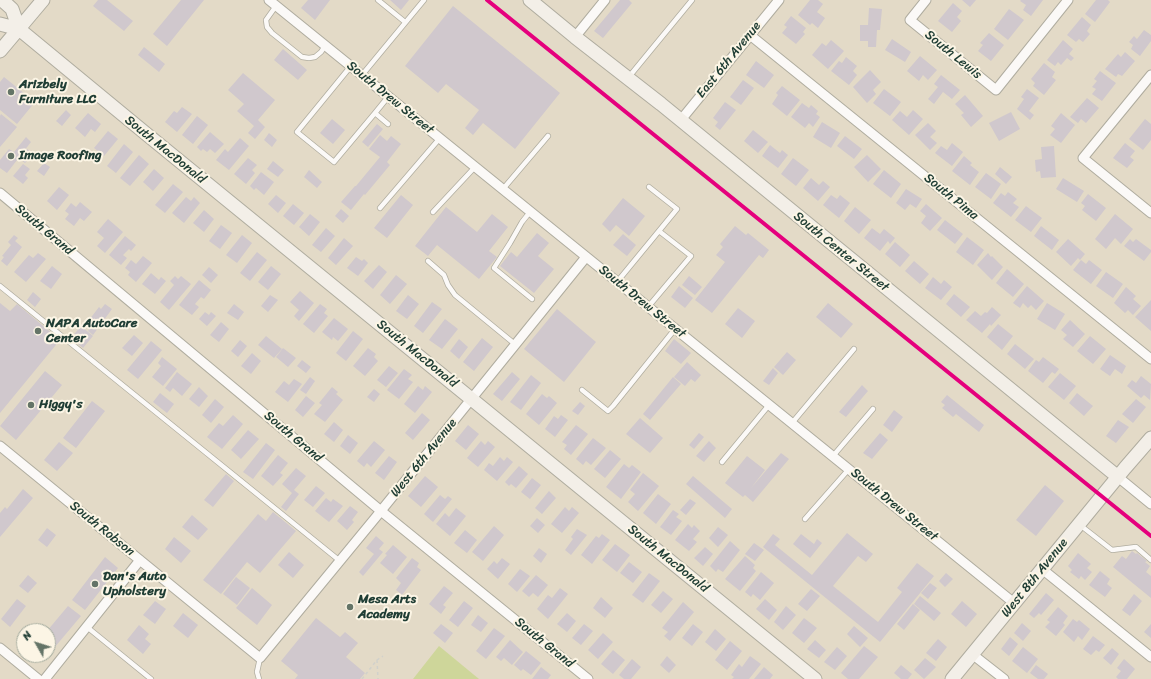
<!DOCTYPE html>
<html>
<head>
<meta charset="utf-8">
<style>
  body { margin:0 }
  #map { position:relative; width:1151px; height:679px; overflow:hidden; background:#e3dac7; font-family:Sriracha,sans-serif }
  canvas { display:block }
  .north { position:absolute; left:16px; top:623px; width:40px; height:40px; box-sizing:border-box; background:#fcf5e5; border:1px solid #a4ab9e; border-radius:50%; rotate:309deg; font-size:11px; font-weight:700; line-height:16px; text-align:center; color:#1f3d34 }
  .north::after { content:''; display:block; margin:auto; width:14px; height:18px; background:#647467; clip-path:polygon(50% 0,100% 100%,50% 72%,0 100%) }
</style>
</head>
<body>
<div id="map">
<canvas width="1151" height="679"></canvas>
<div class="north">N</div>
</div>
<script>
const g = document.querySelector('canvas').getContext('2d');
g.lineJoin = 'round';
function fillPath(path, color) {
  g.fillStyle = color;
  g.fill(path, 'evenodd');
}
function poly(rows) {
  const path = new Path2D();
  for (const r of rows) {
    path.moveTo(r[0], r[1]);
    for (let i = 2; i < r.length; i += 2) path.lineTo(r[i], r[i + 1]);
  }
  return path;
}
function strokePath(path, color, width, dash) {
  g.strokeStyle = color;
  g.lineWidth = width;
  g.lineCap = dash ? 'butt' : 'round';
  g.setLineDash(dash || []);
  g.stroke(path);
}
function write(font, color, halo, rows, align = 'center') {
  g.font = font + ' Sriracha,sans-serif';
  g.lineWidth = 4;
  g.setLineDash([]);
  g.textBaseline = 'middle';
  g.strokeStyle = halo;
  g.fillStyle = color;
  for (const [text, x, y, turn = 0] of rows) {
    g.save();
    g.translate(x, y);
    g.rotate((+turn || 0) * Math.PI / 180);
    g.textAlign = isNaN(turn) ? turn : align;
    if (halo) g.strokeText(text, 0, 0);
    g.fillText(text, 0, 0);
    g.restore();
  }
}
fillPath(poly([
  [439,646,479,679,413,679]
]), '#ced69a');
fillPath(poly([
  [98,0,107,0,133,21,124,31,93,6],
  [181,0,204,0,167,46,153,34],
  [308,0,330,0,315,20,301,8],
  [390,0,409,0,401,10],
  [620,0,629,0,632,3,603,38,594,31],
  [810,0,818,0,823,4,817,12,825,18,818,28,812,23,810,25,798,15],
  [962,0,976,0,970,7],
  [1021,0,1043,0,1031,16,1023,10,1026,5,1020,1],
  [1096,0,1108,0,1110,2,1095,22,1085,14],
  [953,3,962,11,957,17,961,21,952,32,938,21],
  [453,6,560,93,515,149,483,123,473,135,465,128,479,110,446,84,438,93,405,66],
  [869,8,882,9,880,30,877,30,876,47,868,47,868,41,860,41,860,25,868,25],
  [1009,9,1024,20,1008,40,994,29],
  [791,16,806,28,803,32,805,34,796,44,782,33,787,27,784,25],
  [1082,17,1091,25,1087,31,1090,34,1083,42,1079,39,1076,42,1067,35],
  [1144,30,1151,35,1151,41,1140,56,1131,49,1133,45,1129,42,1134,36,1137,39],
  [989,33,1004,45,991,61,978,51,983,45,980,43],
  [892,39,911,52,905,62,885,50],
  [831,40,844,51,828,69,812,55,822,43,826,46],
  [1063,40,1073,49,1069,54,1074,58,1071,61,1067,58,1061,65,1058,62,1055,66,1047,60],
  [144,47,165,64,159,72,138,55],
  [283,49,307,70,298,80,274,60],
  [1125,52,1135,61,1122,76,1118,74,1116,77,1105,69,1118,54,1121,57],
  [920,56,937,70,928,80,923,75,919,81,907,71],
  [846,57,857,66,853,71,857,75,849,85,831,71,839,61,842,63],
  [756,61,774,75,764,88,746,75],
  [1044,63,1055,72,1052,77,1056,80,1044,95,1033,86,1035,83,1031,79],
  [870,70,881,82,873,90,876,94,867,103,853,87],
  [1100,71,1116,83,1102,101,1092,94,1096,89,1092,87,1097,81,1094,79],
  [243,73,275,100,258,120,265,127,255,139,248,133,254,126,237,111,244,104,228,90],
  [941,75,960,90,952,99,943,92,934,104,928,99,938,87,934,84],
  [4,77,35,102,17,124,0,110,0,82],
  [743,80,754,88,741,105,730,97],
  [782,86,800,100,787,116,772,104,778,95,776,93],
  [884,89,901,102,890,116,873,103],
  [1027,89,1039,98,1029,111,1034,115,1030,120,1017,109,1024,99,1021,97],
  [965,95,983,116,971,127,961,115,964,113,955,104],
  [1087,98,1099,108,1086,123,1081,119,1078,123,1070,117],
  [725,102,736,110,720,130,715,126,718,122,713,118],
  [802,103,809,108,811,105,818,111,816,114,820,117,813,127,809,123,805,128,791,117],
  [182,107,192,114,177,132,165,122,174,111,177,113],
  [66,110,71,115,62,126,56,121],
  [913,110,923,119,909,135,892,120,900,111,907,117],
  [1011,112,1020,129,999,141,989,123],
  [88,113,101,124,95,132,91,129,85,137,75,128],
  [1061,113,1075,125,1061,143,1050,135,1055,129,1051,126],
  [1,114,17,127,0,147,0,116],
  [197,116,208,125,193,144,182,135],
  [332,119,345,130,333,144,320,133],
  [1145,119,1151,124,1151,140,1143,150,1129,139],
  [822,122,840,133,831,148,813,137],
  [928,123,936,131,930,137,937,143,930,150,915,135],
  [377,124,383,129,368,147,362,142],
  [753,130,768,142,758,153,744,141],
  [108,131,118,139,104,156,94,148],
  [210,132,224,144,215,153,210,149,207,152,203,149,201,151,197,147],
  [269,133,277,140,272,147,264,140],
  [380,135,387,141,391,136,401,144,387,162,390,165,365,195,364,194,351,210,341,202,355,186,356,186,380,157,369,149],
  [845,136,862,149,854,159,837,146],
  [26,137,31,142,7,173,0,168,0,160,9,149,14,152],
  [240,138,249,146,229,170,216,160,225,149,228,152],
  [952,143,963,152,952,166,935,153,941,146,947,150],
  [1125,143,1135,151,1130,157,1134,160,1127,168,1113,158],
  [124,144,133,152,116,173,107,166],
  [770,145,780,153,782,150,788,155,778,168,762,156],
  [1054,146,1056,177,1041,178,1040,171,1036,172,1035,160,1042,159,1041,147],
  [27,149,33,154,25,163,19,158],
  [139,155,149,164,130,186,120,178],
  [867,155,881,169,868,182,854,167],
  [964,156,972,163,970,165,979,172,970,185,952,171],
  [248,158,257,165,252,170,255,173,246,184,234,174],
  [793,158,809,170,796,186,781,174],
  [273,161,284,170,278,177,267,169],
  [44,163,50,167,44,176,37,171],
  [23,164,30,169,25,175,28,178,23,184,13,176],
  [1000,167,1012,177,1006,184,995,174],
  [154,169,164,178,153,191,143,182],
  [309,170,322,182,317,188,304,177],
  [884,170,901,184,891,198,873,184],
  [261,172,274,182,264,195,256,188,254,190,250,186],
  [986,173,1001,184,991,199,975,187],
  [811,178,819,185,823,181,830,187,818,201,803,188],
  [1063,178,1084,191,1077,202,1056,189],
  [173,184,183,192,165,213,155,205],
  [59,187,69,195,57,210,47,201],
  [906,189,922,199,916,208,910,204,905,210,896,203],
  [1008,192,1017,199,1013,203,1019,207,1011,217,993,203,1001,193,1005,196],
  [1088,194,1106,208,1096,221,1082,210,1085,206,1081,203],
  [276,195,286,203,278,213,268,204],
  [401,195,413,205,387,238,374,228],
  [831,195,837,199,840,195,850,203,839,218,823,205],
  [186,197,191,201,194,197,200,203,184,223,172,213],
  [623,198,645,216,629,236,616,225,610,232,602,224],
  [80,202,92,212,84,221,80,218,74,226,65,219,69,214,65,211,71,203,76,207],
  [293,204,304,213,294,225,283,216],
  [926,204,942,218,930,231,921,223,926,216,920,211],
  [1026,206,1042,218,1031,232,1015,220],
  [446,207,477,232,492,214,508,227,489,251,497,257,479,279,437,245,428,256,415,246],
  [855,207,871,220,859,234,844,221],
  [341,209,349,216,343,223,335,216],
  [204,210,214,219,204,232,193,223],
  [310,214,320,222,309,236,299,227],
  [1115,214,1133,229,1121,244,1115,238,1106,249,1095,239],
  [108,219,123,232,105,253,97,246,104,238,97,232],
  [945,220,963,234,955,244,937,230],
  [221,225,232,233,220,249,209,241],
  [735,226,746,235,748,233,769,250,763,258,759,255,712,313,695,300,725,262,716,255,723,247,720,244],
  [1041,226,1059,240,1052,250,1034,236],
  [326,228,335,236,321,252,312,245],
  [872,228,880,234,884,229,895,238,890,244,888,241,880,251,864,238],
  [537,233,549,243,538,256,554,269,534,293,500,266,511,252,517,257],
  [623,234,636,245,627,256,613,245],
  [14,235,18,238,15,241,22,247,7,266,1,261,4,257,2,256,11,245,8,242],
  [242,235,252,243,237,263,226,255],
  [125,236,136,245,131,251,129,249,123,255,127,258,121,265,109,255],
  [967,237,984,250,973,265,956,252],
  [344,238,353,246,336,265,328,258],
  [1068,239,1085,254,1080,260,1078,258,1071,266,1056,252],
  [1130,239,1133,242,1136,239,1151,250,1151,252,1144,261,1124,246],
  [895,242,910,255,900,267,885,254],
  [257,252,267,260,250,281,240,273],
  [38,253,46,259,26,282,14,272,29,255,33,258],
  [988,253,991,257,992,256,1003,267,992,280,977,265],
  [143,256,152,263,136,282,128,275,130,272,125,268,131,260,136,264],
  [356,257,362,261,364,259,368,263,358,276,347,268],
  [1081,260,1086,264,1089,260,1102,270,1091,284,1073,270],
  [914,261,929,274,920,284,905,271],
  [379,265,387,272,373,289,364,281],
  [52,266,62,274,51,289,40,281],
  [271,266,281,274,268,290,258,282],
  [209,267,218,275,211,283,202,275],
  [1007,269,1024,284,1013,297,996,283],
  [1106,272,1123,284,1113,298,1096,286],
  [151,273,159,280,161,277,166,281,155,294,142,284],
  [396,275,407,284,390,304,380,295],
  [175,276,178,279,181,276,191,284,169,310,160,302,174,285,170,281],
  [689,276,702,287,695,295,682,285],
  [933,277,941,284,944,280,952,287,941,300,925,288],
  [199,280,211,290,204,299,201,297,195,304,199,307,192,315,179,305],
  [679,286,693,298,685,308,671,297],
  [1027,286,1044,301,1036,310,1031,305,1028,308,1023,303,1020,308,1013,303],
  [1126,287,1136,296,1133,299,1141,306,1133,315,1128,310,1125,313,1114,303],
  [300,291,314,303,299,321,294,316,299,310,290,302],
  [33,292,41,299,35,307,27,300],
  [954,294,970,307,961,317,946,304],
  [270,295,278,300,268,312,261,306],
  [408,295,419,304,407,319,396,311],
  [1151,300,1151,331,1135,317],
  [432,302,442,309,423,333,414,326],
  [0,303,10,311,17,304,60,340,0,413],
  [828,303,853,324,841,338,816,317],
  [1047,303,1065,314,1055,330,1037,319],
  [105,304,112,309,93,335,88,331,91,327,86,324,99,307,101,309],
  [234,304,244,312,238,320,227,313],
  [320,304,327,309,324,313,328,316,314,333,303,324],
  [992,307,1001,315,991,326,990,324,982,333,966,320,975,311,981,316,985,312,987,313],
  [738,308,755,321,742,338,725,324],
  [557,309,596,342,564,382,524,349],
  [205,312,209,315,211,312,216,316,207,326,199,319],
  [334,318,348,329,338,341,333,337,332,340,322,332],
  [445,319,458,329,442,349,429,340],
  [1070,320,1085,334,1073,347,1063,339,1067,335,1061,330],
  [221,322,229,329,219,342,210,335],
  [998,324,1013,336,1002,350,987,337],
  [81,326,93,336,83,348,71,338],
  [353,331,363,339,346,361,336,353],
  [134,335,143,343,132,356,122,348],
  [266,336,282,349,274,358,258,345],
  [1090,336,1106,349,1093,364,1077,351],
  [482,338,493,347,474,371,463,362],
  [459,339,468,347,459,359,450,351],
  [674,339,691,353,681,364,665,351],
  [240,340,247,346,238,357,231,351],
  [151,341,162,350,138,379,127,370],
  [1015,344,1034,359,1025,369,1007,354],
  [283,348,296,358,288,367,276,357],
  [368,348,376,354,374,357,378,361,365,376,353,366],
  [787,352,796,360,783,375,774,367],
  [252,353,261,361,251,374,241,366],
  [1110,355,1126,366,1122,374,1115,369,1110,376,1100,369],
  [162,357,177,369,163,386,152,377,161,366,158,363],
  [1043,357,1059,369,1055,374,1052,372,1043,383,1028,371,1036,360,1039,362],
  [302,360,311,367,306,373,297,366],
  [687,362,701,375,695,382,691,379,685,386,674,377],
  [389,366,398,373,386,387,377,380],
  [773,368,778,373,769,385,763,381],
  [404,369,412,375,408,379,413,382,399,399,387,390],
  [45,371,62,385,16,440,0,426],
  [177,372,192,384,182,396,173,388,170,392,165,388],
  [512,372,520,379,502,401,493,394],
  [1060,373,1076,386,1064,400,1048,387],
  [531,375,541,383,521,410,510,402],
  [1141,376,1151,384,1150,400,1144,395,1141,398,1127,386,1132,380,1136,383],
  [310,377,315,381,306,394,300,390],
  [673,377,681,384,650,420,643,414],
  [294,379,302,384,288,402,275,392,284,381,289,385],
  [862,385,868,391,846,417,839,412],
  [418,386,423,390,425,386,432,392,415,413,404,404],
  [199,387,208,396,199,407,189,399],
  [332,387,338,392,336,394,343,400,325,422,314,414,322,405,319,403],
  [374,389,380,394,374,402,367,397],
  [160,393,174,404,167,413,153,402],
  [1077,393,1093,406,1084,416,1069,403],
  [542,394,547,398,549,396,557,403,539,425,526,414],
  [947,395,984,425,979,432,956,414,953,417,942,408,945,405,941,402],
  [306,396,315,403,303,417,295,410],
  [215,399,224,407,211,423,202,415],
  [1136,399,1146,407,1133,423,1122,414],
  [92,401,105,411,76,448,63,438],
  [580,402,585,406,578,415,572,411],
  [894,410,903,417,892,432,883,425],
  [422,413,430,420,413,440,405,433],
  [233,415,243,424,222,449,207,437,219,423,223,426],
  [561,415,568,420,555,437,545,429,554,416,558,419],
  [640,418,663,438,650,453,626,434],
  [1118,420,1129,427,1116,443,1106,436],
  [334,422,343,430,334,442,324,434],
  [468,425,479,434,466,450,455,441],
  [576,425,588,434,571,455,564,449,567,445,562,442],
  [248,430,259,439,241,459,231,450],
  [699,433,704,437,694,449,689,445],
  [880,433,888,440,872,459,863,453],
  [348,435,358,443,350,454,340,446],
  [593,438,606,448,591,465,586,461,583,465,576,459],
  [374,441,385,450,371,467,367,463,364,467,357,461],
  [481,441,485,445,488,441,495,447,478,467,467,458],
  [709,441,716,448,704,462,696,456],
  [59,442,73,453,57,471,44,460],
  [266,443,275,450,253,479,243,472],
  [610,450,621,459,605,478,594,469],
  [781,453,789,459,753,502,745,495,743,497,725,483,747,456,765,470,751,488],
  [278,455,288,463,280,473,283,475,273,486,261,476],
  [389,456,397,462,384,480,375,473],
  [500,457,504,461,507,457,513,462,497,481,484,470,489,463,493,466],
  [624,464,629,468,632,465,641,472,621,499,606,487],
  [519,466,528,474,516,488,511,484,509,486,505,482],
  [296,468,306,476,294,490,299,494,286,511,281,507,292,493,282,484],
  [643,473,659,486,638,511,628,502,635,494,630,490],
  [226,474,234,481,213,507,204,500],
  [425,476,438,487,421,507,408,496],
  [693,476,732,509,725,518,686,484],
  [532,478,541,485,530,499,521,492],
  [1045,485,1064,501,1036,536,1016,520],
  [316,486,325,493,313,507,304,500],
  [23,489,33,498,0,537,0,513,5,507,7,509],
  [549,491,556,498,542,514,535,508],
  [658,494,671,504,656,524,643,513],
  [440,495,445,499,448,496,452,499,433,522,424,514],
  [326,498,331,502,333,499,343,506,329,522,315,511],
  [690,499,696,503,686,515,680,510],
  [350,506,358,512,352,520,354,522,347,530,337,521],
  [565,507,569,511,572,507,579,513,562,533,551,524],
  [456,508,466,516,450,536,436,524,445,513,449,517],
  [673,510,679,514,676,517,682,521,671,535,660,527],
  [273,512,296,531,260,573,247,562,221,594,203,580,258,514,266,521],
  [192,515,208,529,198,540,182,527],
  [537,518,545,525,538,533,530,526],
  [688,524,692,528,694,525,700,531,693,539,697,542,689,551,675,540],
  [494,526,504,535,483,561,472,552],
  [718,527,728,535,718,547,709,538],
  [47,528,56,535,47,547,38,540],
  [577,529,587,535,571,555,565,550,573,539,571,537],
  [465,530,477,540,467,553,454,543],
  [847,533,873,554,866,562,858,556,833,586,878,622,902,592,897,588,917,563,934,576,880,642,763,547,773,534,780,539,775,545,812,575],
  [602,534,610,540,592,564,581,555,596,536,599,538],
  [801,534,814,544,817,539,822,543,810,558,793,544],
  [376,536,384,543,379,549,383,552,363,576,359,572,374,554,366,548],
  [174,537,191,551,181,563,165,549],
  [730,541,740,550,723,572,718,569,716,572,710,566],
  [754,543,764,550,755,561,745,554],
  [615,544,630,555,617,572,602,560],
  [393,545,407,557,393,574,380,563,387,555,385,554],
  [705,547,713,554,703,566,694,558],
  [539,548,547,554,541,563,533,556],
  [1132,551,1136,554,1137,553,1147,561,1145,562,1150,566,1146,572,1151,576,1151,598,1113,567,1122,556,1126,559],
  [289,552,304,565,293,578,278,565],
  [1078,553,1091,564,1087,568,1092,572,1085,580,1081,576,1079,579,1070,572,1072,570,1068,566],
  [745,556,755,565,753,568,756,571,740,591,725,579],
  [105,557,118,568,85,610,72,600],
  [412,558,419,563,417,567,421,570,402,595,396,590,401,583,396,578],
  [502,558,510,564,498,579,487,569,494,561,497,564],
  [629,562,642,572,633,583,620,573],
  [520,569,530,576,517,592,508,584],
  [1100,571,1110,579,1107,584,1112,588,1105,597,1089,585],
  [761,572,774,583,760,600,753,594,751,597,745,592],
  [649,573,660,581,643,603,632,595],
  [946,573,953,579,945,587,939,581],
  [28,575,37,583,28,593,19,586],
  [536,575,548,585,538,597,533,593,529,597,522,591],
  [236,577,250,588,237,605,223,594],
  [930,583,937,588,928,599,921,593],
  [444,586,453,593,443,605,446,607,441,614,429,604],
  [252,588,272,605,257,625,236,608],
  [560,588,568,594,548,619,537,609,548,595,552,598],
  [811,589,820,596,807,611,798,604],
  [663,591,673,599,661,613,651,605],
  [1046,593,1054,600,1041,615,1039,613,1034,618,1029,614],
  [1134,594,1142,601,1130,616,1122,610],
  [920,596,941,613,934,621,914,604],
  [601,597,613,608,605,618,593,608],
  [17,599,26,606,10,627,1,619],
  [765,599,777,610,769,620,756,609],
  [155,601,166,609,155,624,143,615],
  [464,601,473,608,458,627,449,620],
  [962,601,977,614,966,627,951,614],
  [683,602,694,612,670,641,664,636,668,632,662,628],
  [913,604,920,610,904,630,897,624],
  [68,606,81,616,44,660,38,655,48,655,48,631,47,631],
  [786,606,796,615,783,630,774,622],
  [1058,607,1068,616,1063,623,1065,625,1056,636,1045,627,1050,622,1047,620],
  [183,613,198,625,188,638,173,626],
  [567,613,576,621,567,632,557,624],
  [478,615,488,623,481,632,471,625],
  [316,618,340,637,345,632,358,643,346,657,365,673,360,679,295,679,298,675,281,661],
  [804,618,817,628,804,643,792,633],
  [1073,619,1077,622,1079,620,1090,629,1082,640,1078,636,1074,642,1063,632],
  [1022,623,1031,631,1023,641,1014,633],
  [441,624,453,633,445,643,433,633],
  [584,624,593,631,581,645,572,638],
  [693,624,703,632,692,646,682,638],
  [1151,624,1151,638,1144,632],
  [139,625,149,634,145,639,151,644,143,654,127,640],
  [854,626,868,638,860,647,847,634],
  [494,628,505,636,486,659,476,651],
  [715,629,726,639,716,651,705,642],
  [603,633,613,642,598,659,588,650],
  [1093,636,1105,645,1099,652,1096,650,1091,655,1083,649],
  [1010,637,1018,644,1009,656,1001,649],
  [938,639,947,647,936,661,926,653],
  [510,640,523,652,512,665,504,658,501,661,496,657],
  [815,640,826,650,819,658,807,649],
  [730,641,742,651,727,670,715,660],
  [864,646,878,657,859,679,848,679,841,673],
  [837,647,847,656,835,670,824,662],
  [1023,647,1038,659,1027,673,1012,661],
  [1112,648,1119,654,1111,665,1103,658],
  [613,650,625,660,613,674,601,664],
  [526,651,541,663,531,675,523,669,521,671,514,665],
  [667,656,676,665,669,673,660,665],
  [750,656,761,664,749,679,732,679,734,677,731,675,739,664,742,667],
  [925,658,936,667,924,679,914,670],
  [632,659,641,667,631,679,624,679,619,675],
  [1124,659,1135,669,1127,679,1118,679,1116,677,1121,671,1117,668],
  [901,665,912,674,908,679,901,679,894,673],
  [1036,665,1048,674,1044,679,1038,679,1030,673],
  [541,667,551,675,548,679,532,679],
  [764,667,773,675,770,679,754,679]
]), '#d0c8cd');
const lane = poly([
  [378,0,405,22],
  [276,6,266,20,267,27,272,33,302,57,309,58,315,57,321,52,325,46],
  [351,66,297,132,334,162,375,113],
  [362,75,424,0],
  [628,78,692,0],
  [388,124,375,113,388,97],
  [503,189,548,136],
  [380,208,440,138],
  [433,212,475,167],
  [530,212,522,222,510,243,494,268,532,299],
  [428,261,444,275,448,285,455,295,516,345],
  [617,282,677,209,649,187],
  [0,286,340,561],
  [648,307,691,256,659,231],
  [582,390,608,411,613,406,675,329],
  [792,423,854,349],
  [833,456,873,409],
  [722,462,769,405],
  [805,519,849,469],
  [1080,525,1112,550,1136,547,1151,560],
  [87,627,151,679],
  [259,679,257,672,260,658]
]);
const street = poly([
  [269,0,1014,603],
  [926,0,910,20,996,90,1068,0],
  [750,35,1151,359],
  [575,37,605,0],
  [1151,75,1083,158,1151,213],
  [680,121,779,0],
  [0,193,381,511,588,679],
  [0,446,260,658,376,517,586,257],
  [1118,477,1151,504],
  [1042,569,1151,657],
  [0,648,38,679],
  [972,654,1004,679],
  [45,679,140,560]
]);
const secondary = poly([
  [2,0,12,9,19,29],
  [530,0,575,37,661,104,1118,477],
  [0,24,19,29,150,137,815,679],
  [0,51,43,0],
  [952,679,1125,468,1151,438]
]);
strokePath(lane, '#afac9f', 6);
strokePath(street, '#afac9f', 11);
strokePath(secondary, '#afac9f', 15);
strokePath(poly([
  [377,660,378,679],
  [362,679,377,660,383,656]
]), '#d1d1cb', 1.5, [3, 3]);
strokePath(lane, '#fbf9f7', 4.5);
strokePath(street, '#fbf9f7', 9);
strokePath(secondary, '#f3efe8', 13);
strokePath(poly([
  [487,0,1151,536]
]), '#e5007d', 4);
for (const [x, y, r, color] of [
  [11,92,4,"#647467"],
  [11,156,4,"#647467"],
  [38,331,4,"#647467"],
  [31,405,4,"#647467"],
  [95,584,4,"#647467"],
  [350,607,4,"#647467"]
]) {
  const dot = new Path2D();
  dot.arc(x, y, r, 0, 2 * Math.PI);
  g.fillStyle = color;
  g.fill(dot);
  strokePath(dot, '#fcf5e5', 1.5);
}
write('13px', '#1f3d34', '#fcf5e5', [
  ["South Lewis",953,55,39],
  ["East 6th Avenue",729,60,-51],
  ["South Drew Street",390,98,39],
  ["South MacDonald",165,150,39],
  ["South Pima",951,197,39],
  ["South Grand",44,230,40],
  ["South Center Street",841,252,39],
  ["South Drew Street",642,302,39],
  ["South MacDonald",417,354,39],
  ["South Grand",293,437,40],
  ["West 6th Avenue",424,458,-51],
  ["South Drew Street",894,505,39],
  ["South Robson",102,529,39],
  ["South MacDonald",668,559,39],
  ["West 8th Avenue",1035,578,-51],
  ["South Grand",544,643,39]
]);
write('bold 13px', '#1f3d34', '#fcf5e5', [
  ["Arizbely",19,85],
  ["Furniture LLC",19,100],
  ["Image Roofing",19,156],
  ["NAPA AutoCare",46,324],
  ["Center",46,339],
  ["Higgy's",39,405],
  ["Dan's Auto",103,577],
  ["Upholstery",103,592],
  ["Mesa Arts",358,600],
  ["Academy",358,615]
], 'left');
</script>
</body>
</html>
